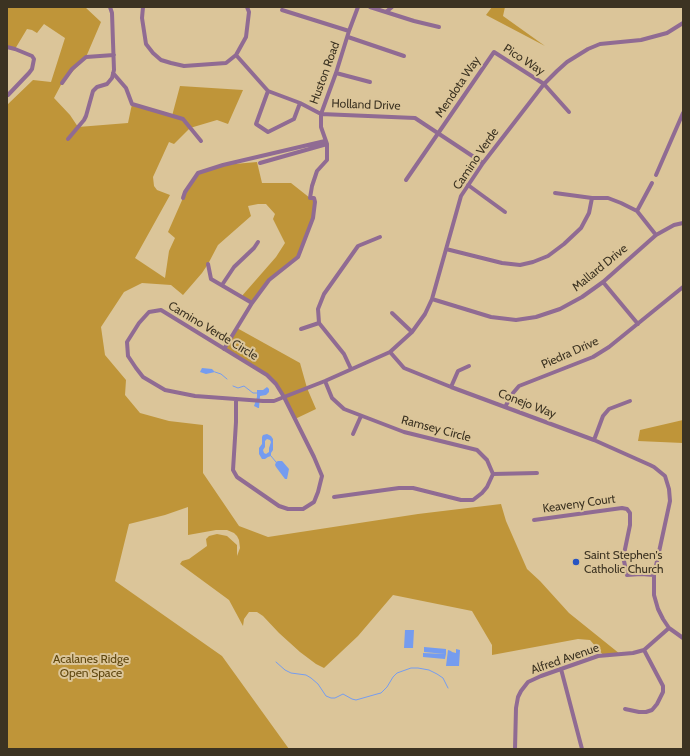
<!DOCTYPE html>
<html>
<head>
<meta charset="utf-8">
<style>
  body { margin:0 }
  #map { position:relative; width:690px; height:756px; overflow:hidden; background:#dbc599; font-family:Cabin,sans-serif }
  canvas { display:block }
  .frame { position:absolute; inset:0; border:8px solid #3c3322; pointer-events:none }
</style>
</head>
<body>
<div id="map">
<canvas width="690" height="756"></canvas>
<div class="frame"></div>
</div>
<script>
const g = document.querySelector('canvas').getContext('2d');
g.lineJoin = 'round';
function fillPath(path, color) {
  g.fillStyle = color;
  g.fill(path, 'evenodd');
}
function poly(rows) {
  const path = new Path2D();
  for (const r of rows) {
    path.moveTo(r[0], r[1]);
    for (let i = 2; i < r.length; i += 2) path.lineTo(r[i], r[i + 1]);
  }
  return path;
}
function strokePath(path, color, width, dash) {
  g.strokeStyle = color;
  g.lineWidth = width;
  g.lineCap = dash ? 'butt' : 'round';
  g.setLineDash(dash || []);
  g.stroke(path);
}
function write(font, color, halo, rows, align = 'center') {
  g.font = font + ' Cabin,sans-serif';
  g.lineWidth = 4;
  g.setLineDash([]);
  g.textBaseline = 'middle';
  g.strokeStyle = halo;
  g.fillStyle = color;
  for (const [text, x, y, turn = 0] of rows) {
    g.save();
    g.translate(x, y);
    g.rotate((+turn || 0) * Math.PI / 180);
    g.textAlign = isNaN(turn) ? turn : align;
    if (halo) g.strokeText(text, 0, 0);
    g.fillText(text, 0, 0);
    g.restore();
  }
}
fillPath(poly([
  [7,7,85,7,101,22,86,57,62,83,54,98,70,115,78,127,128,123,132,104,172,116,180,86,243,90,228,124,217,120,190,128,174,144,169,142,153,177,154,186,157,190,170,195,135,258,165,278,169,251,175,238,168,232,183,198,198,173,223,165,257,162,262,183,291,183,315,202,313,218,298,257,269,280,252,303,241,297,276,257,285,243,273,219,275,214,266,204,258,204,248,206,251,216,218,245,208,264,202,273,183,295,171,285,142,283,124,292,101,327,105,355,126,380,125,395,140,413,169,421,203,425,203,473,239,526,268,537,418,514,501,504,506,521,527,569,540,581,569,613,620,654,604,656,590,640,578,639,492,655,492,645,472,611,393,595,358,636,324,668,316,664,300,652,279,633,263,616,257,612,249,612,244,619,243,626,229,600,180,564,182,561,189,559,207,546,206,539,209,536,217,534,227,536,237,545,237,556,240,548,239,540,237,536,234,533,227,530,216,530,188,535,188,507,165,515,129,524,115,581,222,656,289,749,7,749,7,105,33,80,51,82,65,38,44,24,37,33,32,30,27,29,15,49,7,47],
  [492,7,505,7,503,16,545,46,486,15],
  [237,328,300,363,307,388,316,409,295,419,276,384,267,375,224,349],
  [683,420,683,443,638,441,640,430]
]), '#bf9539');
fillPath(poly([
  [202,368,212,369,215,372,206,374,200,372],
  [267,387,269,389,269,392,266,395,260,396,259,408,258,408,254,406,257,397,257,390,263,390],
  [267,434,271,436,273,439,273,450,271,453,271,456,268,457,265,459,262,459,259,454,259,448,262,444,262,437,263,435],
  [267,439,270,440,271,442,269,448,269,452,266,454,264,453,263,450,265,447,265,441],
  [278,461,282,461,283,462,289,469,287,479,285,479,276,467,275,465,276,462],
  [405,630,414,630,413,648,404,648],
  [424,647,446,649,446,654,424,652],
  [456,649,460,650,459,666,446,666,448,650,451,651,452,652,456,653],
  [423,653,446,654,445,659,423,657]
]), '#759cef');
strokePath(poly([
  [215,372,221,374,227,379],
  [233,386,238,388,244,386,253,393,257,393],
  [271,456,276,462],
  [276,662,285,670,291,673,306,675,311,678,318,684,326,696,331,698,335,698,343,694,352,699,356,700,377,694,381,693,387,687,393,677,397,673,411,668,418,668,429,670,437,674,443,678,448,688]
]), '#759cef', 1);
strokePath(poly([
  [143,7,142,18,146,44,153,53,161,60,171,63,184,66,226,63,236,55,268,91,300,103,321,114,415,118,483,163],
  [370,7,414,21,439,27],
  [282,10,349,31],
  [386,12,392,7],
  [348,37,404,56],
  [7,47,15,49,32,56,34,59,32,69,29,73,8,95],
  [236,55,246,37,249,12,247,7],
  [113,73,126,88,132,104,183,119,201,141],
  [336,73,370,82],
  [62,83,72,69,86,57,114,55],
  [268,91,256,124,268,132,294,119,300,103],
  [68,139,84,120,86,116,93,91,97,87,107,84,112,78,114,70,113,42,112,13,110,7],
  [260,163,327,144],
  [656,175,683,113],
  [406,180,494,52,544,84,569,112],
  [468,185,505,212],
  [555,193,592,198,608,198,621,203,637,211,656,235],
  [183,198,185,192,198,173,223,165,325,141],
  [637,211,652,183],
  [446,249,502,263,520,265,533,262,548,256,564,244,581,228,589,213,592,198],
  [208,264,211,279,252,303],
  [603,282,638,324],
  [222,285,234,267,254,248,258,242],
  [432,299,491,317,516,320,536,317,560,309,582,297,603,282,656,235,674,225,683,223],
  [392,313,412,332],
  [301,329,319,323],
  [224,349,252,303,269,280,298,257,313,218,315,202,314,198,310,198,312,186,317,171,327,160,327,144,321,127,321,114,336,73,349,31,358,7],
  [390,352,404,368,451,387,594,440,650,465,654,467,665,476,669,489,670,501,654,575,654,595,658,609,663,619,669,628,683,638],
  [351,369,344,354,319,323,318,309,324,294,358,246,380,237],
  [325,381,332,398,344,409,404,432,477,450,487,460,493,474,487,487,482,493,473,500,461,500,413,488,399,488,334,497],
  [451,387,458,371,469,366],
  [236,399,236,422,233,470,237,477,279,506,288,509,303,509,314,502,318,492,322,476,314,457,284,397,276,384,267,375,161,310,149,312,139,323,127,342,128,356,136,368,143,377,165,390,195,396,263,401,274,401,284,397,325,381,390,352,412,332,425,314,432,299,461,196,483,163,544,84,557,71,567,62,588,49,600,44,641,40,667,33,683,23],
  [505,407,513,393,519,386,593,357,609,347,683,287],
  [353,434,361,416],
  [594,440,603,416,609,409,630,401],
  [493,474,537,473],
  [534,520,622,508,627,509,630,513,630,525,624,554,624,561,627,575,641,574,654,575],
  [561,669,582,749],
  [625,709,639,712,646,712,652,710,657,704,663,692,663,686,644,650],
  [515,749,516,708,518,697,521,691,528,682,541,676,598,656,633,653,644,650,669,628]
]), '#906b93', 4);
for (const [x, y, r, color] of [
  [576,562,4,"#2754c2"]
]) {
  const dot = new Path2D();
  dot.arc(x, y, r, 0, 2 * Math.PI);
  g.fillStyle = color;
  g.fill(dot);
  strokePath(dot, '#dbc599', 1.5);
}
write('12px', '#3c3322', '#dbc599', [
  ["Pico Way",524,60,33],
  ["Huston Road",325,73,-70],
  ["Mendota Way",458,87,-56],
  ["Holland Drive",366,105,2],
  ["Camino Verde",476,159,-56],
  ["Mallard Drive",600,268,-39],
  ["Camino Verde Circle",213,331,31],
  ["Piedra Drive",570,353,-24],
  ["Conejo Way",527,404,21],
  ["Ramsey Circle",436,429,15],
  ["Keaveny Court",579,504,-8],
  ["Alfred Avenue",565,659,-19]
]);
write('12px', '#3c3322', '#dbc599', [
  ["Saint Stephen's",584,555],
  ["Catholic Church",584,569]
], 'left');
write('12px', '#5e460e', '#dbc599', [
  ["Acalanes Ridge",91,659],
  ["Open Space",91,673]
]);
</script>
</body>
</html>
